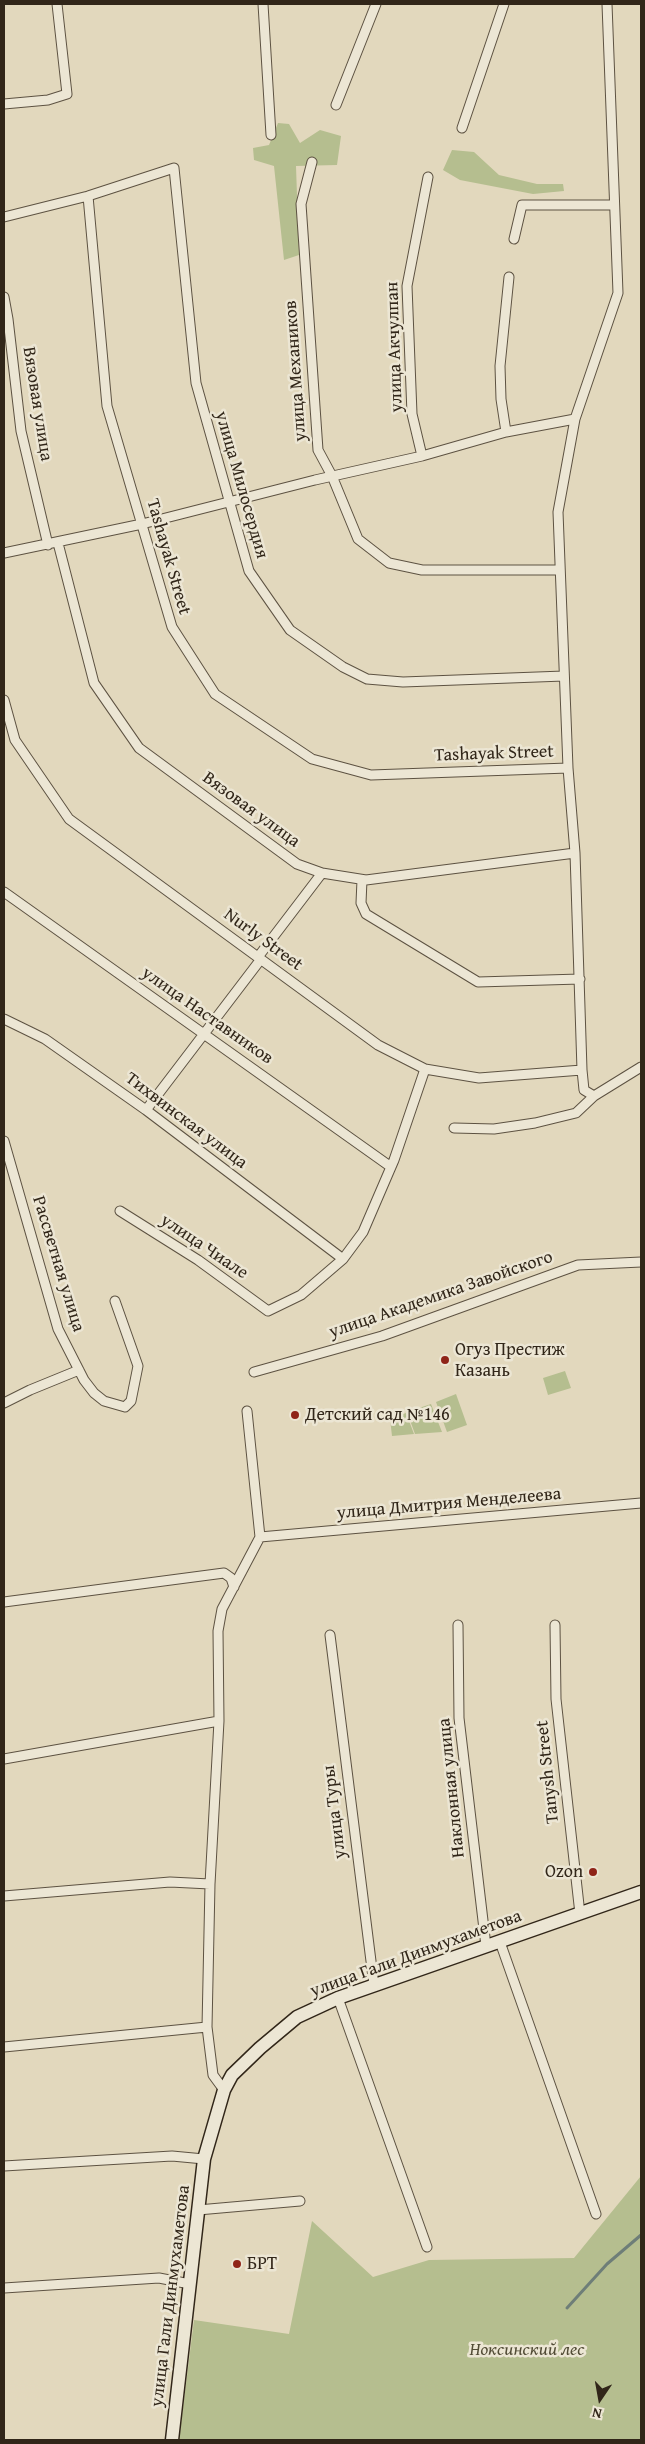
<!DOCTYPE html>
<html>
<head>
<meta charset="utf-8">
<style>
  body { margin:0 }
  #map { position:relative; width:645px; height:2444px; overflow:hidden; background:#e2d8bd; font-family:"Gentium Book Plus",serif }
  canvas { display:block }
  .frame { position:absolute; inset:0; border:5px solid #312619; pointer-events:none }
  .north { position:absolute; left:575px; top:2374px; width:50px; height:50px; -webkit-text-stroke:4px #ece6d4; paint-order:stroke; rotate:192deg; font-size:14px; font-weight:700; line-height:20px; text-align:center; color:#312619 }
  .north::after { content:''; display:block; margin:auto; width:18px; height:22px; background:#312619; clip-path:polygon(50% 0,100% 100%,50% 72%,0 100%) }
</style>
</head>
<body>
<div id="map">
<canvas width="645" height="2444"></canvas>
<div class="frame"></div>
<div class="north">N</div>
</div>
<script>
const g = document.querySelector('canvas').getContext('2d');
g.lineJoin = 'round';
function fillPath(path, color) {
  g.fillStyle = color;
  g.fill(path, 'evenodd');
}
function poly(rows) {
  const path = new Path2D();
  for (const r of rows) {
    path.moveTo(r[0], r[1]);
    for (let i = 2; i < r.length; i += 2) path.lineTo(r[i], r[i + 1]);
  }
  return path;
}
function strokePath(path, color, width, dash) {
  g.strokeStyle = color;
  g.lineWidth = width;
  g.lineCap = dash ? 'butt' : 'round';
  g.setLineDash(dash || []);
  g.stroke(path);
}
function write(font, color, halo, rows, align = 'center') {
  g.font = font + ' "Gentium Book Plus",serif';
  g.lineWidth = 5;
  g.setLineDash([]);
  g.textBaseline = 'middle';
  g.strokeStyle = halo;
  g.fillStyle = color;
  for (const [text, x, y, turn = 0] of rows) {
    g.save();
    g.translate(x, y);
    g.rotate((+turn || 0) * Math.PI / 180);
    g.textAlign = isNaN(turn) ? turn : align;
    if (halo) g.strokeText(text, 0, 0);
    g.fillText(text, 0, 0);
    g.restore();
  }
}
fillPath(poly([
  [278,123,289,124,300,143,320,130,341,136,337,165,296,166,299,255,284,260,274,166,254,160,253,148,269,145],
  [452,150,474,152,499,175,537,184,563,184,564,191,533,194,460,180,443,170],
  [565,1371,571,1388,548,1395,543,1378],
  [456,1394,467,1425,447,1432,436,1402],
  [431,1404,442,1432,415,1434,407,1412],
  [406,1413,414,1434,392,1436,390,1419],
  [641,2176,641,2440,179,2440,194,2320,289,2334,312,2221,373,2277,429,2260,574,2258]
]), '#b5be8f');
strokePath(poly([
  [567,2308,607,2264,641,2235]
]), '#6e7e78', 3);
const street = poly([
  [263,4,271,135],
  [4,104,48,100,67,94,57,4],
  [336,105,376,4],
  [462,128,504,4],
  [312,162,301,204,318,450,332,476,358,539,389,563,422,570,560,570],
  [88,196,107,406,172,627,215,694,312,759,371,775,568,768],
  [4,217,88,196,174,168,196,383,249,571,290,630,343,667,367,679,403,682,564,676],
  [514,239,522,205,614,205],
  [4,297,8,319,21,431,48,545],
  [506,432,501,399,500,366,509,277],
  [422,456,412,414,407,286,428,177],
  [58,543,94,683,139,748,297,864,322,873,366,880,575,853],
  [4,553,142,524,315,480,422,456,506,432,575,419],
  [4,700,15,740,69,819,378,1045,425,1069,479,1078,582,1070],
  [362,880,361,903,366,914,478,982,580,979],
  [4,892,391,1167],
  [258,957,322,873],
  [4,1019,45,1039,146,1110,343,1259],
  [594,1096,584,1090,582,1070,575,853,568,768,558,512,575,419,618,293,607,4],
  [146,1110,261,959],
  [454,1128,494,1129,535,1123,576,1113,594,1096,641,1067],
  [4,1141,58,1329,84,1380,94,1393,104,1401,125,1407,131,1401,138,1366,115,1301],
  [120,1211,198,1260,268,1311,301,1295,343,1259,363,1232,394,1160,425,1069],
  [254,1372,382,1336,578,1265,641,1262],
  [4,1403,30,1390,79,1370],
  [260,1537,641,1503],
  [4,1602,224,1573,231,1578,234,1587],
  [458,1625,459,1718,486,1946],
  [555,1625,556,1699,580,1914],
  [330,1635,374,1985],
  [4,1759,219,1721],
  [4,1896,170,1882,210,1884],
  [500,1942,596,2214],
  [338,1998,427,2247],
  [4,2047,207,2027],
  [224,2090,213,2075,207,2027,210,1884,219,1721,218,1631,222,1609,260,1537,247,1411],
  [4,2166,172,2156,204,2159],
  [198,2210,300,2201],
  [4,2288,159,2278,190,2284]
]);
const secondary = poly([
  [172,2440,204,2159,224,2090,232,2075,260,2048,297,2017,338,1998,641,1892]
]);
strokePath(street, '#5d5242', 11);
strokePath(secondary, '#312619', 15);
strokePath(street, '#ece6d4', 9);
strokePath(secondary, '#ece6d4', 12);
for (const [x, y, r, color] of [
  [445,1360,5,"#8f2418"],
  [295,1415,5,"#8f2418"],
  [593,1872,5,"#8f2418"],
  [237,2264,5,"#8f2418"]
]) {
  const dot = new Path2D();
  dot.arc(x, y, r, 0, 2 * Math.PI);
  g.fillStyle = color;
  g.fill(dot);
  strokePath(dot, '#ece6d4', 2);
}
write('18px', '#312619', '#ece6d4', [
  ["улица Акчулпан",395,347,-92],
  ["улица Механиков",296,371,-94],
  ["Вязовая улица",37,404,81],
  ["улица Милосердия",241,485,74],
  ["Tashayak Street",168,557,74],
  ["Tashayak Street",494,754,-2],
  ["Вязовая улица",251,810,36],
  ["Nurly Street",263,940,36],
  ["улица Наставников",207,1016,35],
  ["Тихвинская улица",186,1121,37],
  ["улица Чиале",204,1247,34],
  ["Рассветная улица",58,1264,73],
  ["улица Академика Завойского",441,1295,-19],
  ["улица Дмитрия Менделеева",449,1504,-5],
  ["Tanysh Street",548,1772,-96],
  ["Наклонная улица",452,1788,-96],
  ["улица Туры",335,1812,-97],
  ["улица Гали Динмухаметова",416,1954,-20],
  ["улица Гали Динмухаметова",171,2296,-83]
]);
write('18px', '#312619', '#ece6d4', [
  ["Огуз Престиж",455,1350],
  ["Казань",455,1371],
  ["Детский сад №146",305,1415],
  ["Ozon",583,1872,"right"],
  ["БРТ",247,2264]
], 'left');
write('italic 18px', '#524c36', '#ece6d4', [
  ["Ноксинский лес",527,2350]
]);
</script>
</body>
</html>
